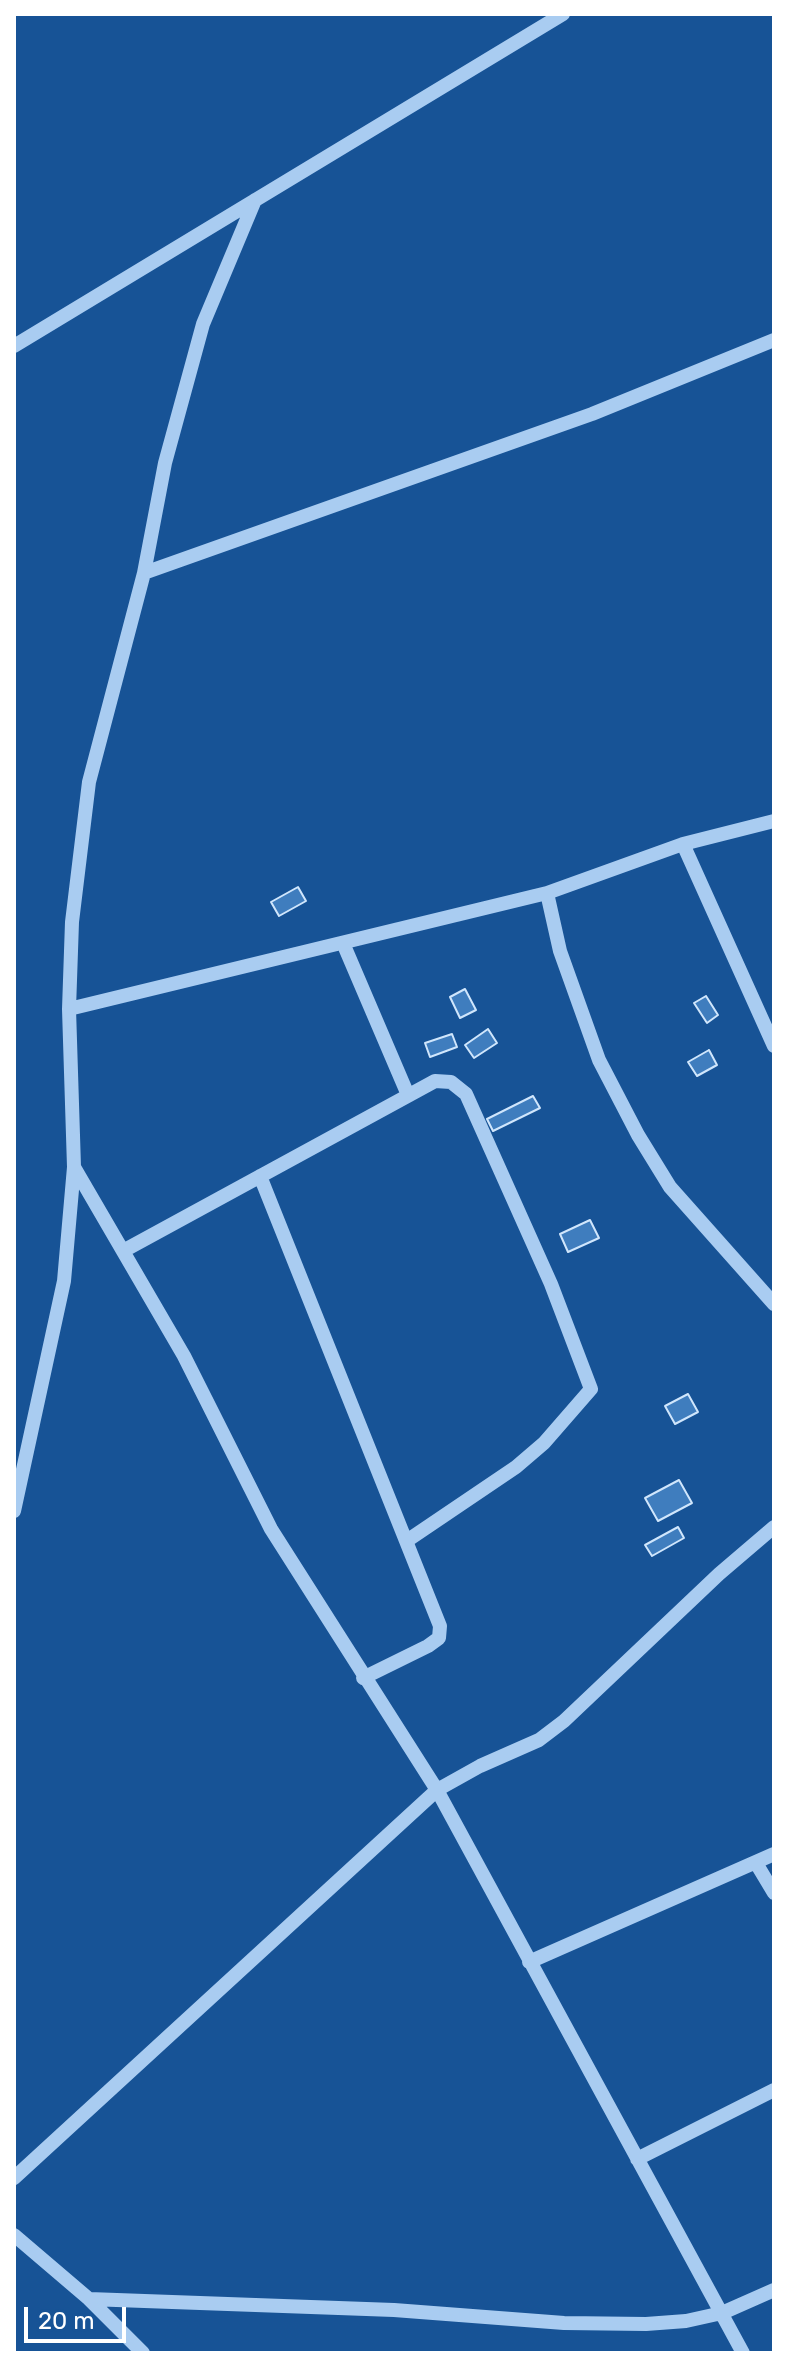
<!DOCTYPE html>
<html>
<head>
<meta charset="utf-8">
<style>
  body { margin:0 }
  #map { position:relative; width:788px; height:2367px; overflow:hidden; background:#175396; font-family:Rubik,sans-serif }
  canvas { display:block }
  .frame { position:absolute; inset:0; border:16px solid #fff; pointer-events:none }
  .scale { position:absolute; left:24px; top:2307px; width:102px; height:36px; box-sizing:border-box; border:4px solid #fff; border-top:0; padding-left:10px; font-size:24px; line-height:28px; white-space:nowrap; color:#fff; -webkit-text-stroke:6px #175396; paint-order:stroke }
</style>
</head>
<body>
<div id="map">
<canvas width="788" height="2367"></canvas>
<div class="frame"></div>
<div class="scale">20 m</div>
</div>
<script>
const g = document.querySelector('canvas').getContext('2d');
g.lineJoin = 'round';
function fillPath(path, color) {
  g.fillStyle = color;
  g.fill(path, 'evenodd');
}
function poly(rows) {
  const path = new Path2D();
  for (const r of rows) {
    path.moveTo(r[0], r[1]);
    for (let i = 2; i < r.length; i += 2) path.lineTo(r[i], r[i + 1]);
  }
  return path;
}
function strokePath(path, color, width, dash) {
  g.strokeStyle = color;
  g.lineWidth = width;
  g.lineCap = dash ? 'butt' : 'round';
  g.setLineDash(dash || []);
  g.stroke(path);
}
const building = poly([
  [298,887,306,901,279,916,271,902,298,887],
  [465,989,476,1010,460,1018,450,997,465,989],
  [706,996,718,1015,707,1023,694,1003,706,996],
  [488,1029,497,1043,474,1058,465,1045,488,1029],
  [452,1034,457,1047,430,1057,425,1043,452,1034],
  [709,1050,717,1065,697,1076,688,1062,709,1050],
  [533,1096,540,1108,493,1131,487,1119,533,1096],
  [590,1220,599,1238,568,1252,560,1234,590,1220],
  [688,1394,698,1412,675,1424,665,1406,688,1394],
  [679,1480,692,1503,658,1521,645,1498,679,1480],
  [678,1527,684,1538,652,1556,645,1545,678,1527]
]);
fillPath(building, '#3f7dbe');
strokePath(building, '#d0e6fc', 2);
strokePath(poly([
  [14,346,563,14],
  [144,573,592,414,774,340],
  [683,844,774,1046],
  [547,893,560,951,599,1060,638,1135,670,1187,774,1304],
  [343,943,408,1095],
  [69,1009,547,893,683,844,774,821],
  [74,1167,184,1356,271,1529,437,1790,743,2353],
  [260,1176,440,1626,439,1638,428,1646,363,1678],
  [123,1251,435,1081,451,1082,466,1094,551,1284,591,1389,544,1443,516,1467,408,1540],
  [14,1511,64,1281,74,1167,69,1009,72,922,89,782,144,573,165,463,203,324,255,200],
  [756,1863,774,1893],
  [529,1962,774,1854],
  [637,2159,774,2090],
  [14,2178,437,1790,480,1766,539,1740,564,1721,719,1574,774,1527],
  [14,2235,89,2299,143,2353],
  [89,2299,394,2310,564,2323,646,2324,686,2321,722,2313,774,2290]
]), '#a9ccf1', 14);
</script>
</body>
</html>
